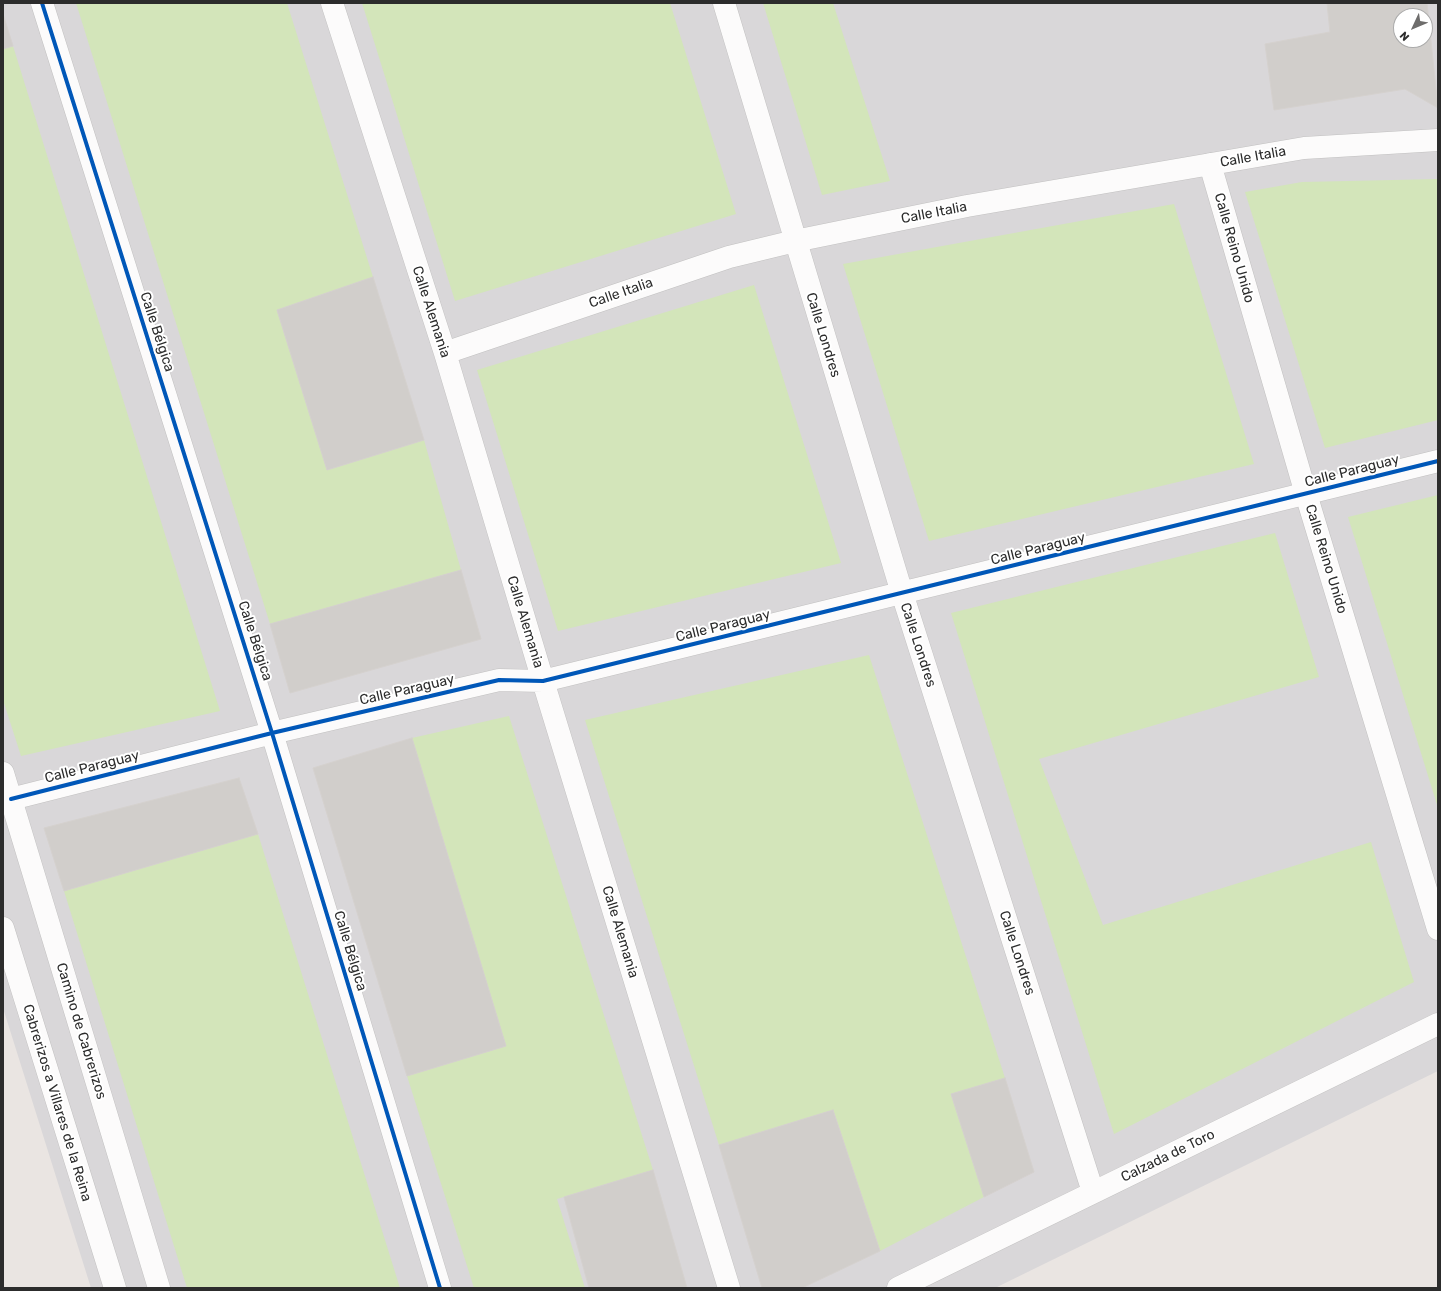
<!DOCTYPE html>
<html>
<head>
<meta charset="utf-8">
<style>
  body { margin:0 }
  #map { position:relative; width:1441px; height:1291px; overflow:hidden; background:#eae5e2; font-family:Rubik,sans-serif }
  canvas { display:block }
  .frame { position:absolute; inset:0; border:4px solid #2c2c2c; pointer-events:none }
  .north { position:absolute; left:1393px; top:8px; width:40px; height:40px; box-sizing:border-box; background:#fff; border:1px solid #ababab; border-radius:50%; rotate:226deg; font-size:11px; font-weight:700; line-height:16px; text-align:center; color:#2c2c2c }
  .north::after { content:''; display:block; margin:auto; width:14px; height:18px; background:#6e6d6c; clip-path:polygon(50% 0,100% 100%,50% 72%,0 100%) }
</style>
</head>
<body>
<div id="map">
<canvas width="1441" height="1291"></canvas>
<div class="frame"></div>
<div class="north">N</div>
</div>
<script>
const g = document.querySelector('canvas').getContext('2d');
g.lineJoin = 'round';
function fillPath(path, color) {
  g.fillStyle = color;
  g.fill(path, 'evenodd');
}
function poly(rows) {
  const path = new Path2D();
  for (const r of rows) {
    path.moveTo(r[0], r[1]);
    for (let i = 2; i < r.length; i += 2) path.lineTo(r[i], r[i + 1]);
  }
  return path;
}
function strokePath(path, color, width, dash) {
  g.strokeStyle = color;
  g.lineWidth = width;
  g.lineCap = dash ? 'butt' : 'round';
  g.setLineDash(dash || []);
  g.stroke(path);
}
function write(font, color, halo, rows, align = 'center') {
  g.font = font + ' Rubik,sans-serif';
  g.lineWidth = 4;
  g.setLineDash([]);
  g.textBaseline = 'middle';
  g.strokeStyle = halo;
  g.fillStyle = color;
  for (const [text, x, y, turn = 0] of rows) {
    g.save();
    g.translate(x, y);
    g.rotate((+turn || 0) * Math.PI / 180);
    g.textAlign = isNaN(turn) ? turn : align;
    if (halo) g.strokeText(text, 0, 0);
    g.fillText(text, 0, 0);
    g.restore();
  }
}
fillPath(poly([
  [3,3,1438,3,1438,1071,995,1288,91,1288,3,1008],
  [1401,16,1425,16,1425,40,1401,40]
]), '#d9d7d9');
fillPath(poly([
  [76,3,287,3,373,277,277,310,327,470,424,440,461,570,270,624],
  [362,3,670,3,736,214,455,301],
  [763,3,833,3,890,181,822,195],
  [13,46,220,711,21,756,3,700,3,49],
  [1438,179,1438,420,1325,448,1245,192,1302,182],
  [1174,204,1254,464,929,541,843,264],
  [754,285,841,563,558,631,477,370],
  [1438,495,1438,808,1348,517],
  [1275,533,1319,677,1039,759,1103,925,1371,842,1414,982,1114,1134,951,613],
  [869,655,1005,1078,951,1094,984,1197,880,1251,833,1110,719,1145,585,720],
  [509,716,653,1170,557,1199,585,1288,474,1288,407,1076,506,1046,412,738],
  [258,834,400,1288,187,1288,64,891]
]), '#d3e5ba');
const building = poly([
  [1327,3,1427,3,1438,108,1405,89,1274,110,1265,44,1330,32,1327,3],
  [1401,16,1425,16,1425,40,1401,40,1401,16],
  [3,14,13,46,3,49,3,14],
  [373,277,424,440,327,470,277,310,373,277],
  [461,570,481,639,290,693,270,624,461,570],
  [412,738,506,1046,407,1076,313,768,412,738],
  [239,778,258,834,64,891,44,828,239,778],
  [1005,1078,1034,1172,984,1197,951,1094,1005,1078],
  [833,1110,880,1251,802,1288,762,1288,719,1145,833,1110],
  [653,1170,687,1288,589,1288,564,1197,653,1170]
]);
fillPath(building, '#d1cecb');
strokePath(building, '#d5d1ce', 1);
const street = poly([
  [42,3,272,733,440,1288],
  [332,3,445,353,543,681,729,1288],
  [724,3,902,593,1093,1192],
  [1210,164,1306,494,1438,929],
  [445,353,729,257,795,241,967,206,1304,148,1438,140],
  [3,773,159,1288],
  [11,799,272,733,499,680,543,681,1438,461],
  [898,1288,1438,1024]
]);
const secondary = poly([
  [3,928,115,1288]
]);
strokePath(street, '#c2c1c1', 23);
strokePath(secondary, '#c2c1c1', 23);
strokePath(street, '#fcfbfb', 22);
strokePath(secondary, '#fcfbfb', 22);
strokePath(poly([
  [42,3,272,733,440,1288],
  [11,799,272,733,499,680,543,681,1438,461]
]), '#0057b8', 4);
write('14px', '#2c2c2c', '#fff', [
  ["Calle Italia",1253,157,-10],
  ["Calle Italia",934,213,-11],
  ["Calle Reino Unido",1234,248,74],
  ["Calle Italia",621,293,-19],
  ["Calle Alemania",431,312,72],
  ["Calle Bélgica",157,332,72],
  ["Calle Londres",823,335,73],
  ["Calle Paraguay",1352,471,-14],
  ["Calle Paraguay",1038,549,-14],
  ["Calle Reino Unido",1326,559,73],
  ["Calle Alemania",525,622,73],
  ["Calle Paraguay",723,626,-14],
  ["Calle Bélgica",255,641,72],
  ["Calle Londres",918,645,72],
  ["Calle Paraguay",407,690,-13],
  ["Calle Paraguay",92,767,-14],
  ["Calle Alemania",620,932,73],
  ["Calle Bélgica",350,951,73],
  ["Calle Londres",1017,953,72],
  ["Camino de Cabrerizos",81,1031,73],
  ["Cabrerizos a Villares de la Reina",57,1103,73],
  ["Calzada de Toro",1168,1156,-26]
]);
</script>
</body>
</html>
